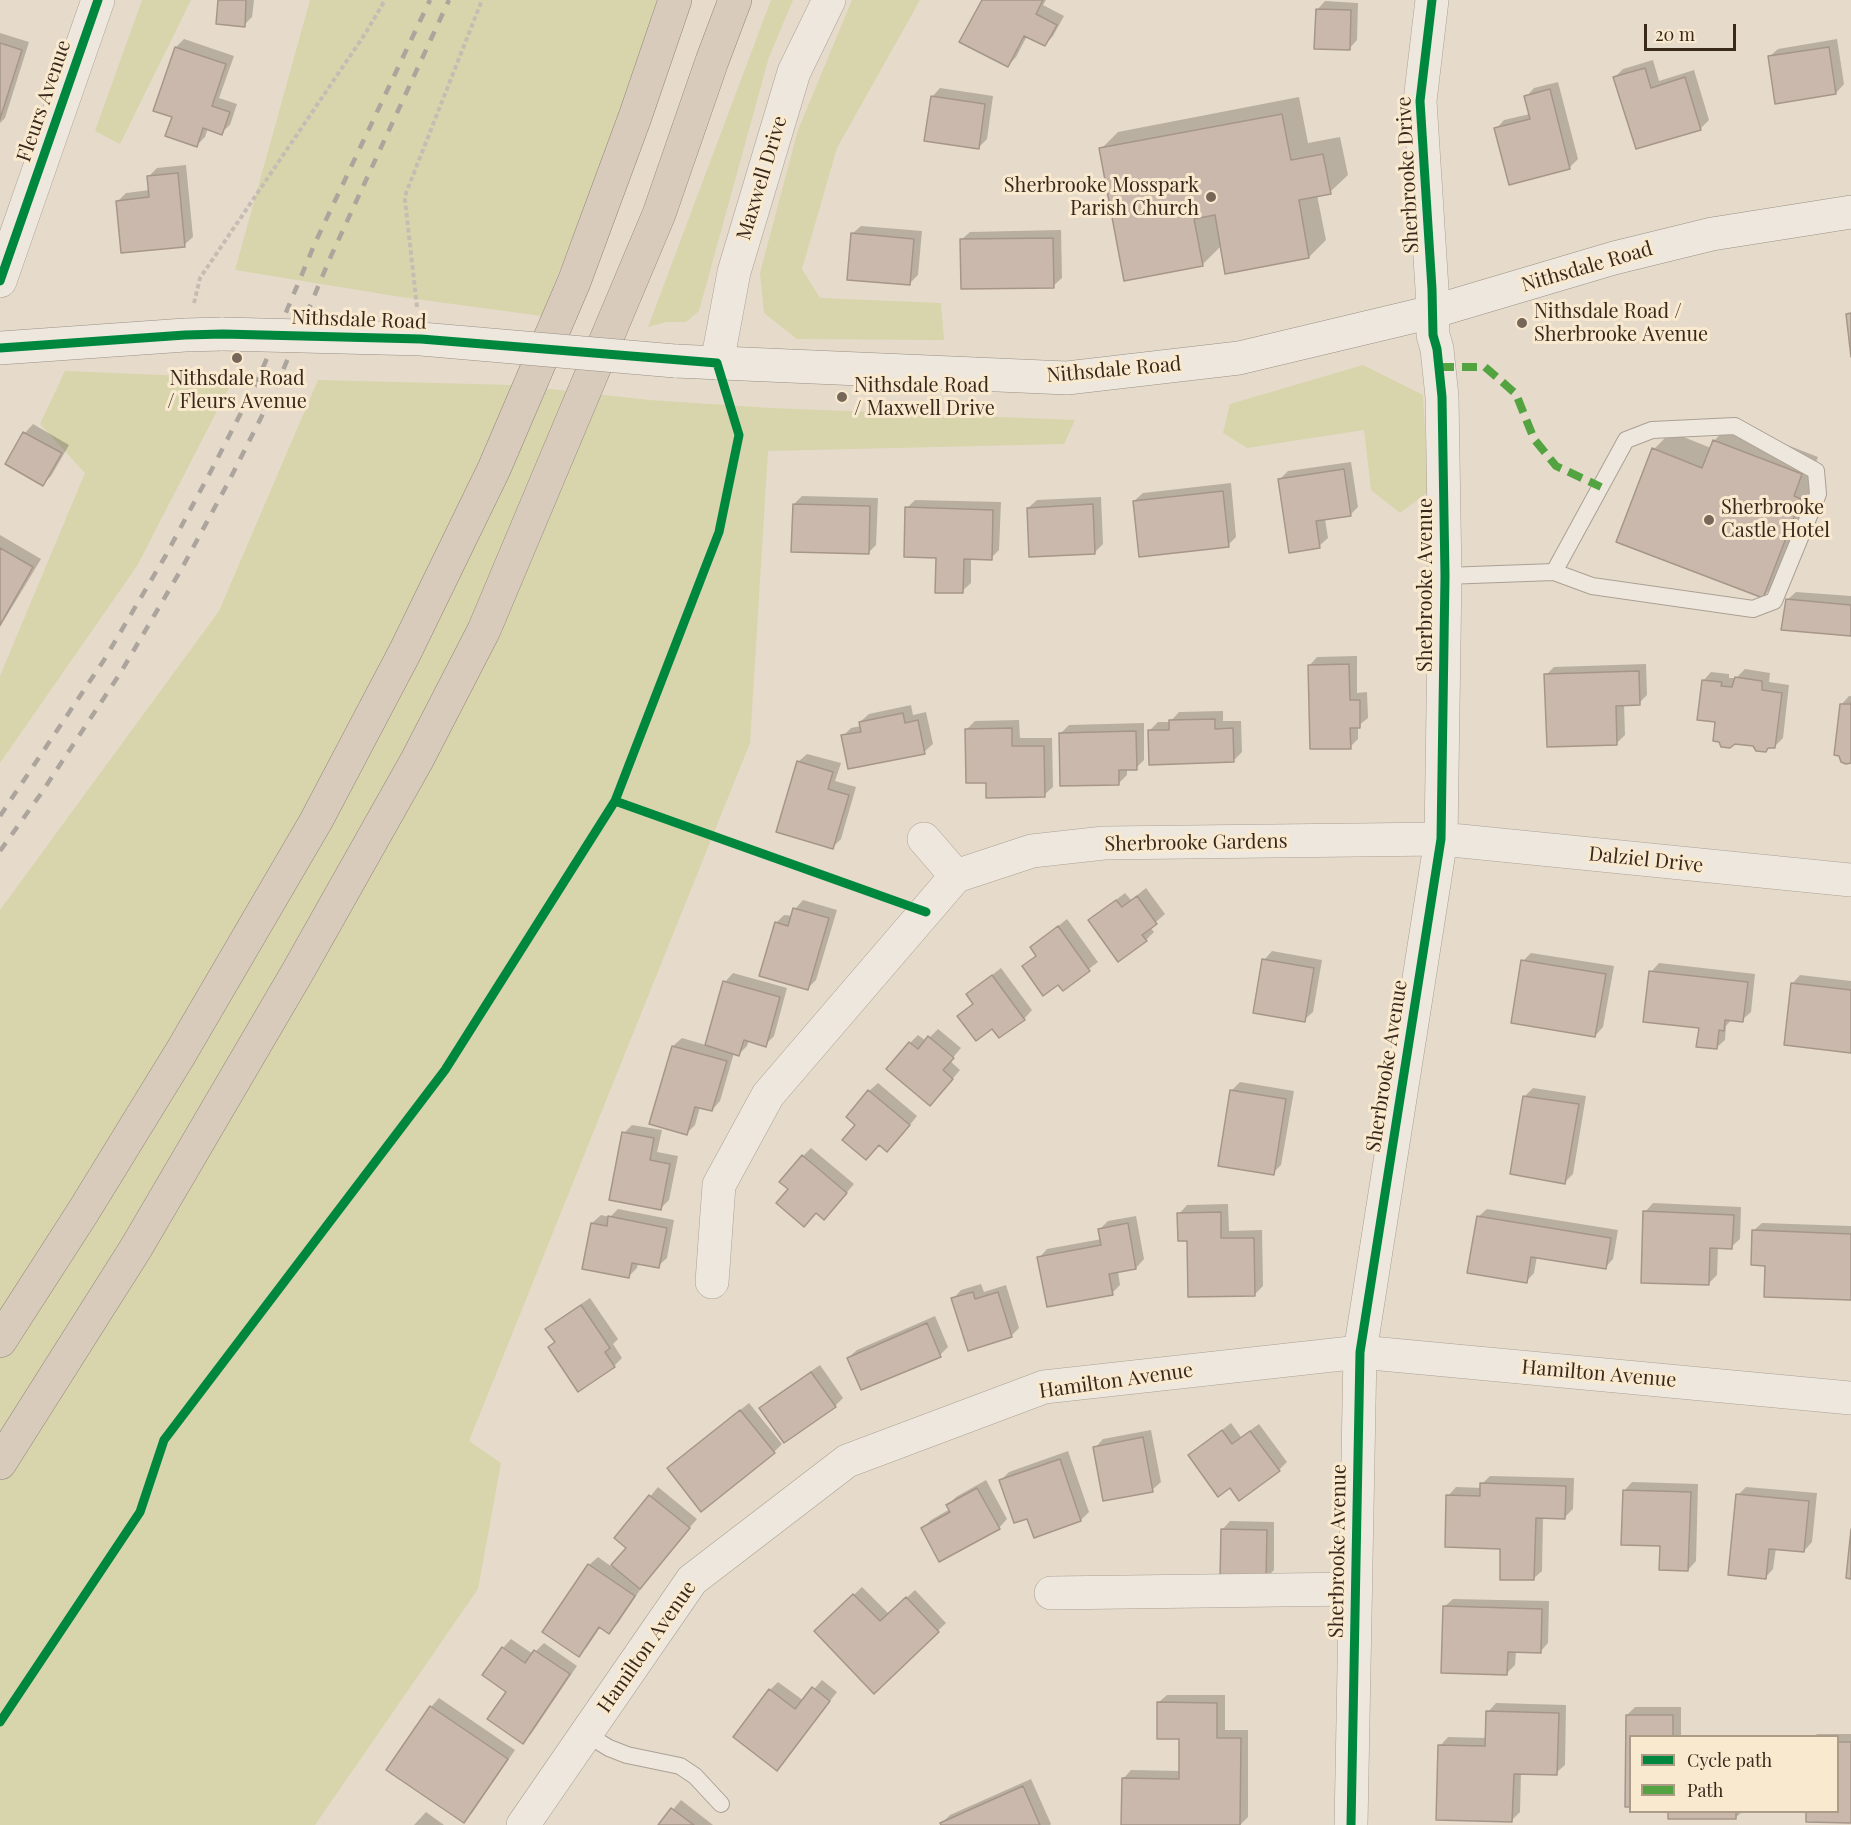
<!DOCTYPE html>
<html>
<head>
<meta charset="utf-8">
<style>
  body { margin:0 }
  #map { position:relative; width:1851px; height:1825px; overflow:hidden; background:#e6dbca; font-family:"Playfair Display",serif }
  canvas { display:block }
  .legend { position:absolute; left:1629px; top:1735px; width:210px; height:78px; box-sizing:border-box; background:#f8e9cf; border:2px solid #ac9c87; margin:0; padding:8px 10px; list-style:none; font-size:18px; color:#39281c }
  .legend li { display:flex; align-items:center; gap:12px; height:30px }
  .legend b { width:30px; border:2px solid #ac9c87 }
  .scale { position:absolute; left:1644px; top:24px; width:92px; height:27px; box-sizing:border-box; border:3px solid #39281c; border-top:0; padding-left:8px; font-size:18px; line-height:21px; white-space:nowrap; color:#39281c; -webkit-text-stroke:4px #f8e9cf; paint-order:stroke }
</style>
</head>
<body>
<div id="map">
<canvas width="1851" height="1825"></canvas>
<ul class="legend">
<li><b style="height:8px;background:#00873e"></b>Cycle path</li>
<li><b style="height:8px;background:#53a341"></b>Path</li>
</ul>
<div class="scale">20 m</div>
</div>
<script>
const g = document.querySelector('canvas').getContext('2d');
g.lineJoin = 'round';
function fillPath(path, color) {
  g.fillStyle = color;
  g.fill(path, 'evenodd');
}
function poly(rows) {
  const path = new Path2D();
  for (const r of rows) {
    path.moveTo(r[0], r[1]);
    for (let i = 2; i < r.length; i += 2) path.lineTo(r[i], r[i + 1]);
  }
  return path;
}
function strokePath(path, color, width, dash) {
  g.strokeStyle = color;
  g.lineWidth = width;
  g.lineCap = dash ? 'butt' : 'round';
  g.setLineDash(dash || []);
  g.stroke(path);
}
function write(font, color, halo, rows, align = 'center') {
  g.font = font + ' "Playfair Display",serif';
  g.lineWidth = 6;
  g.setLineDash([]);
  g.textBaseline = 'middle';
  g.strokeStyle = halo;
  g.fillStyle = color;
  for (const [text, x, y, turn = 0] of rows) {
    g.save();
    g.translate(x, y);
    g.rotate((+turn || 0) * Math.PI / 180);
    g.textAlign = isNaN(turn) ? turn : align;
    if (halo) g.strokeText(text, 0, 0);
    g.fillText(text, 0, 0);
    g.restore();
  }
}
fillPath(poly([
  [142,0,191,0,120,144,95,131],
  [310,0,664,0,542,316,401,297,235,270],
  [771,0,793,0,769,57,699,311,686,322,666,322,648,327],
  [852,0,920,0,837,148,802,269,820,298,941,303,944,340,797,339,764,313,760,273,798,130],
  [1363,365,1423,395,1428,492,1400,513,1371,490,1364,430,1247,448,1223,433,1230,404],
  [65,371,234,378,137,566,0,763,0,676,85,473,40,424],
  [318,380,514,385,649,400,771,408,1075,420,1064,444,768,451,750,743,469,1441,501,1463,478,1589,315,1825,0,1825,0,910,219,611]
]), '#d8d4ac');
fillPath(poly([
  [220,0,254,0,252,17,244,25],
  [983,0,1046,0,1043,5,1064,16,1053,36,1045,45,1027,36,1016,57,1008,66],
  [1325,1,1358,3,1357,40,1349,49,1317,10],
  [0,33,29,42,5,118,0,123],
  [184,39,234,56,219,98,237,104,230,125,221,133,208,128,205,137,196,146,173,116,176,47],
  [1837,39,1844,84,1836,93,1769,57,1778,49],
  [1653,60,1659,81,1694,70,1709,120,1701,128,1637,148,1615,77,1623,69],
  [1558,82,1578,159,1570,167,1510,183,1496,129,1504,120,1530,114,1526,97,1534,88],
  [940,88,993,96,987,139,979,147,932,97],
  [1299,97,1308,143,1340,137,1348,175,1330,192,1317,195,1326,240,1309,257,1222,245,1202,265,1101,149,1118,132],
  [186,165,193,237,184,245,118,201,126,193,150,190,148,177,157,168],
  [861,226,922,231,918,275,910,283,852,234],
  [1061,230,1062,278,1053,286,961,240,970,232],
  [1731,423,1818,457,1810,479,1817,482,1780,579,1763,597,1654,449,1671,432,1711,448,1714,441],
  [33,424,69,445,51,476,43,484,7,464,25,433],
  [1351,462,1358,507,1350,515,1325,519,1328,538,1319,546,1279,480,1288,471],
  [1231,483,1236,537,1228,545,1134,501,1143,493],
  [802,496,878,498,876,545,868,553,794,504],
  [1101,497,1103,544,1094,553,1028,508,1037,500],
  [915,500,1001,502,999,550,991,558,971,558,971,583,962,591,937,557,907,508],
  [0,535,41,559,0,627],
  [1796,592,1851,596,1851,634,1787,600],
  [1357,656,1357,693,1367,692,1368,718,1358,726,1358,739,1350,747,1309,666,1317,657],
  [1646,664,1647,695,1639,703,1624,704,1625,735,1617,743,1546,675,1554,667],
  [1745,669,1770,673,1769,682,1789,685,1783,738,1774,747,1754,745,1717,721,1703,681,1711,672,1729,674,1729,678,1736,678],
  [1849,696,1851,696,1851,760,1840,754,1841,705],
  [911,705,913,715,926,712,933,744,924,752,843,736,851,728,861,726,860,722,869,714],
  [1223,711,1223,721,1241,721,1242,752,1233,761,1149,731,1158,722,1170,722,1179,712],
  [1019,720,1020,738,1052,738,1053,787,1044,795,987,782,967,729,975,721],
  [1144,723,1144,760,1136,768,1127,768,1127,775,1119,783,1061,733,1069,725],
  [807,754,841,763,835,781,856,787,841,839,833,847,798,762],
  [1146,888,1165,914,1150,927,1154,932,1146,940,1090,920,1125,893,1131,900],
  [803,900,837,910,816,980,808,988,776,923,784,915,793,916,795,909],
  [1067,919,1098,962,1063,989,1058,983,1024,966,1037,955,1032,947],
  [1272,951,1322,960,1313,1012,1304,1020,1264,960],
  [1531,953,1614,966,1603,1027,1595,1036,1523,961],
  [1659,963,1755,974,1751,1012,1742,1020,1732,1019,1726,1026,1725,1040,1716,1048,1651,972],
  [1001,968,1032,1010,1024,1019,992,1027,959,1016,974,1002,968,994],
  [733,973,787,988,774,1036,765,1045,749,1040,747,1046,739,1054,734,1053,720,1101,712,1110,700,1107,695,1125,687,1133,673,1046,682,1038,706,1045,725,982],
  [1800,975,1851,981,1851,1050,1792,984],
  [938,1029,961,1048,950,1061,960,1070,938,1096,910,1043,918,1035,926,1041],
  [1240,1082,1294,1091,1281,1165,1273,1173,1232,1090],
  [878,1083,917,1116,896,1142,857,1125,869,1091],
  [1533,1088,1586,1096,1573,1174,1565,1182,1525,1096],
  [632,1125,662,1130,657,1152,678,1156,669,1200,661,1208,624,1133],
  [811,1148,854,1184,832,1210,790,1189,803,1156],
  [1653,1203,1741,1207,1740,1239,1731,1247,1718,1247,1717,1275,1708,1284,1645,1212],
  [1228,1204,1229,1231,1262,1230,1263,1286,1254,1295,1188,1240,1179,1214,1187,1205],
  [618,1209,674,1220,667,1258,658,1266,638,1263,637,1268,629,1276,592,1223,601,1215,610,1217],
  [1487,1209,1618,1230,1613,1259,1605,1268,1537,1256,1534,1273,1526,1282,1478,1217],
  [1136,1216,1144,1259,1136,1268,1118,1271,1120,1285,1112,1293,1039,1258,1047,1249,1102,1239,1100,1229,1108,1221],
  [1762,1223,1851,1226,1851,1298,1767,1264,1753,1231],
  [981,1284,984,1292,1006,1285,1019,1328,1011,1336,953,1299,961,1290],
  [590,1298,618,1339,613,1344,622,1358,614,1366,556,1341,547,1329,556,1321],
  [935,1316,948,1347,940,1355,848,1358,857,1350],
  [820,1365,843,1398,835,1406,761,1408,769,1400],
  [749,1403,782,1444,774,1452,669,1468],
  [1231,1423,1241,1437,1259,1424,1287,1462,1279,1470,1230,1486,1190,1455],
  [1151,1430,1161,1482,1152,1490,1095,1448,1103,1439],
  [1068,1451,1089,1512,1081,1520,1035,1536,1028,1517,1001,1480,1009,1472],
  [1490,1476,1574,1478,1573,1509,1565,1517,1543,1517,1542,1571,1533,1579,1448,1496,1456,1487,1482,1488,1482,1484],
  [986,1480,1007,1519,999,1528,923,1528,931,1520,950,1509,948,1505,956,1497],
  [1632,1482,1698,1484,1696,1561,1688,1570,1662,1545,1624,1491],
  [658,1487,697,1519,640,1586,642,1587,618,1623,609,1632,601,1626,587,1647,578,1655,589,1565,598,1557,612,1567,628,1548,616,1538],
  [1746,1487,1817,1493,1812,1542,1804,1551,1776,1548,1773,1569,1765,1578,1738,1495],
  [1230,1521,1274,1522,1274,1570,1266,1578,1222,1530],
  [862,1587,889,1614,915,1590,946,1623,875,1692,816,1631],
  [1453,1599,1549,1601,1548,1643,1540,1652,1516,1651,1515,1665,1507,1673,1444,1607],
  [511,1639,533,1654,544,1643,577,1666,531,1734,522,1742,508,1692,503,1648],
  [822,1680,837,1692,777,1769,770,1690,778,1682,804,1701],
  [1167,1695,1225,1695,1225,1730,1248,1730,1248,1817,1240,1825,1123,1779,1131,1770,1180,1771,1180,1737,1158,1703],
  [439,1698,515,1750,472,1813,464,1821,431,1707],
  [1496,1703,1566,1705,1565,1765,1556,1773,1521,1772,1520,1812,1512,1820,1440,1746,1448,1737,1487,1738,1488,1712],
  [1635,1707,1681,1707,1681,1736,1630,1736,1630,1805,1626,1805,1627,1715],
  [1817,1734,1851,1734,1851,1821,1807,1821,1808,1812,1838,1812,1838,1736,1814,1736],
  [1031,1779,1051,1824,1050,1825,943,1825,942,1823,950,1815],
  [681,1800,713,1825,660,1825],
  [426,1812,444,1825,414,1825],
  [1669,1812,1742,1812,1735,1818,1669,1817]
]), '#0003');
const building = poly([
  [218,0,246,0,245,27,216,24,218,0],
  [982,0,1043,0,1036,14,1057,25,1045,46,1024,36,1008,67,959,42,982,0],
  [1316,9,1351,10,1350,50,1314,49,1316,9],
  [0,43,22,50,0,119,0,43],
  [175,47,226,64,212,106,230,112,222,135,203,128,197,147,165,136,172,117,153,111,175,47],
  [1829,47,1836,94,1775,104,1768,56,1829,47],
  [1645,68,1651,88,1685,77,1701,130,1636,149,1613,77,1645,68],
  [1550,89,1570,169,1509,185,1494,128,1530,119,1524,96,1550,89],
  [931,96,985,104,979,149,924,141,931,96],
  [1282,114,1291,160,1323,154,1331,194,1299,200,1309,258,1225,274,1215,215,1194,219,1203,266,1124,281,1099,148,1282,114],
  [178,173,185,247,121,253,116,201,149,197,147,176,178,173],
  [851,233,914,239,910,285,847,280,851,233],
  [1053,238,1054,288,961,289,960,239,1053,238],
  [1851,313,1851,357,1846,314,1851,313],
  [23,432,62,453,43,486,5,464,23,432],
  [1713,440,1802,474,1794,496,1801,499,1763,598,1616,542,1652,448,1702,468,1713,440],
  [1344,469,1351,516,1316,521,1320,548,1289,553,1278,479,1344,469],
  [1223,491,1229,547,1139,557,1133,501,1223,491],
  [793,504,870,506,869,554,791,552,793,504],
  [1093,504,1095,554,1029,557,1027,508,1093,504],
  [905,507,993,510,992,560,964,559,963,593,935,593,936,558,904,557,905,507],
  [0,548,33,567,0,625,0,548],
  [1786,599,1851,605,1851,636,1781,630,1786,599],
  [1349,664,1350,700,1360,700,1360,728,1350,728,1351,749,1310,749,1308,665,1349,664],
  [1639,671,1640,705,1616,706,1617,745,1547,747,1544,674,1639,671],
  [1735,677,1762,681,1762,690,1782,693,1775,748,1768,748,1766,752,1756,751,1753,746,1735,744,1730,748,1721,747,1719,742,1713,741,1715,722,1697,720,1702,680,1722,682,1721,686,1732,687,1735,677],
  [1851,702,1851,763,1846,764,1841,762,1839,756,1834,755,1840,704,1851,704,1851,702],
  [903,713,905,723,918,720,925,754,848,769,841,735,861,732,859,722,903,713],
  [1215,719,1215,729,1233,728,1234,762,1149,765,1148,730,1169,730,1169,720,1215,719],
  [1012,728,1012,746,1044,746,1045,797,986,798,986,783,966,783,965,729,1012,728],
  [1136,731,1137,770,1119,770,1119,785,1060,786,1059,733,1136,731],
  [797,761,833,772,828,789,849,795,833,849,776,832,797,761],
  [1137,896,1157,924,1142,935,1147,941,1118,962,1088,920,1116,900,1122,907,1137,896],
  [793,908,829,918,808,990,759,976,775,922,788,926,793,908],
  [1058,926,1090,971,1063,991,1058,985,1043,996,1022,966,1036,956,1030,947,1058,926],
  [1262,959,1314,968,1305,1022,1253,1013,1262,959],
  [1521,960,1606,974,1595,1037,1511,1023,1521,960],
  [1649,971,1748,982,1743,1022,1725,1020,1724,1031,1719,1030,1717,1049,1696,1047,1699,1028,1643,1022,1649,971],
  [992,975,1025,1020,999,1038,992,1029,976,1041,957,1016,973,1004,966,994,992,975],
  [723,981,780,997,766,1047,744,1040,739,1056,705,1045,723,981],
  [1791,983,1851,990,1851,1053,1784,1045,1791,983],
  [928,1036,954,1058,943,1070,953,1079,930,1106,886,1069,909,1042,918,1049,928,1036],
  [672,1046,727,1061,712,1111,695,1107,687,1135,649,1124,672,1046],
  [868,1090,910,1125,887,1152,879,1145,866,1160,842,1140,855,1125,846,1117,868,1090],
  [1230,1090,1286,1099,1274,1175,1218,1166,1230,1090],
  [1523,1096,1579,1104,1565,1184,1510,1174,1523,1096],
  [622,1132,654,1138,650,1160,670,1164,661,1210,609,1200,622,1132],
  [802,1155,847,1193,824,1220,816,1213,804,1227,776,1203,788,1189,779,1182,802,1155],
  [1643,1211,1734,1215,1732,1249,1710,1248,1709,1285,1641,1283,1643,1211],
  [1221,1212,1221,1238,1254,1238,1255,1296,1188,1297,1187,1241,1178,1241,1177,1213,1221,1212],
  [608,1216,667,1228,659,1268,632,1263,629,1278,582,1269,591,1223,607,1226,608,1216],
  [1477,1216,1611,1238,1606,1269,1531,1257,1527,1283,1467,1273,1477,1216],
  [1128,1223,1136,1269,1109,1274,1113,1295,1047,1307,1037,1257,1101,1245,1098,1229,1128,1223],
  [1752,1230,1851,1234,1851,1300,1764,1297,1765,1266,1751,1265,1752,1230],
  [973,1292,975,1299,998,1292,1012,1337,968,1351,951,1298,973,1292],
  [581,1305,610,1348,605,1352,615,1367,578,1392,548,1347,555,1342,545,1329,581,1305],
  [927,1323,941,1357,861,1390,847,1358,927,1323],
  [811,1372,836,1407,784,1443,759,1408,811,1372],
  [740,1410,775,1453,701,1512,667,1468,740,1410],
  [1222,1430,1232,1444,1250,1431,1280,1471,1239,1501,1230,1488,1218,1497,1188,1455,1222,1430],
  [1143,1437,1153,1492,1103,1501,1093,1447,1143,1437],
  [1060,1459,1081,1521,1034,1538,1027,1519,1014,1523,999,1480,1060,1459],
  [1480,1483,1566,1486,1565,1519,1536,1518,1534,1580,1500,1580,1500,1549,1445,1547,1446,1495,1480,1496,1480,1483],
  [977,1488,1000,1529,939,1562,921,1528,950,1512,946,1505,977,1488],
  [1623,1490,1691,1492,1688,1571,1659,1570,1660,1546,1621,1545,1623,1490],
  [1736,1494,1809,1501,1804,1552,1769,1549,1766,1579,1728,1575,1736,1494],
  [649,1495,690,1528,640,1589,611,1565,626,1548,614,1538,649,1495],
  [1221,1529,1267,1530,1266,1580,1220,1580,1221,1529],
  [1851,1529,1851,1579,1846,1578,1851,1529],
  [588,1564,635,1596,609,1634,599,1627,579,1657,542,1632,588,1564],
  [853,1594,880,1621,906,1597,939,1632,874,1694,814,1631,853,1594],
  [1443,1606,1542,1609,1541,1653,1508,1652,1507,1675,1441,1673,1443,1606],
  [502,1647,525,1663,534,1650,570,1674,523,1744,487,1719,506,1692,482,1675,502,1647],
  [812,1687,830,1701,777,1771,733,1737,769,1689,795,1709,812,1687],
  [1157,1702,1217,1703,1217,1738,1241,1738,1240,1825,1121,1825,1122,1778,1179,1779,1179,1739,1157,1739,1157,1702],
  [430,1706,508,1759,464,1823,386,1770,430,1706],
  [1486,1711,1559,1713,1557,1775,1514,1774,1512,1822,1436,1820,1438,1745,1485,1746,1486,1711],
  [1626,1715,1673,1715,1673,1736,1630,1736,1630,1807,1625,1807,1626,1715],
  [1838,1742,1851,1742,1851,1823,1806,1822,1806,1812,1838,1812,1838,1742],
  [1023,1786,1040,1825,941,1825,940,1823,1023,1786],
  [671,1808,694,1825,658,1825,671,1808],
  [1668,1812,1736,1812,1736,1819,1668,1819,1668,1812]
]);
fillPath(building, '#c9b8ab');
strokePath(building, '#a6968a', 1.5);
const lane = poly([
  [1445,576,1554,572,1592,586,1753,609,1774,601,1818,494,1816,471,1735,426,1652,430,1626,440,1554,572],
  [586,1734,609,1748,627,1755,680,1766,695,1776,721,1804]
]);
const street = poly([
  [0,281,98,0],
  [717,363,734,272,794,72,829,0],
  [924,839,956,876],
  [712,1282,719,1185,768,1095,956,876,1032,851,1104,843,1441,839,1851,880],
  [1051,1593,1356,1589],
  [523,1825,692,1580,847,1461,1044,1387,1360,1352,1851,1398],
  [1351,1825,1360,1352,1441,839,1445,576,1442,397,1437,349,1433,335,1432,289,1420,101,1432,0]
]);
const secondary = poly([
  [0,348,185,335,223,334],
  [675,361,1067,378,1239,358,1432,312,1614,258,1712,234,1851,212]
]);
const highway = poly([
  [0,1341,83,1212,180,1054,316,821,405,652,494,469,574,282,635,117,675,0],
  [0,1463,136,1248,297,973,417,760,484,630,659,214,712,61,735,0]
]);
strokePath(lane, '#aba094', 18);
strokePath(street, '#aba094', 34);
strokePath(secondary, '#9a9084', 34);
strokePath(highway, '#90867b', 34);
strokePath(poly([
  [194,303,200,278,365,34,385,0],
  [417,307,405,200,406,193,482,0]
]), '#c5bdb4', 4, [4.5, 3]);
strokePath(lane, '#ede7dd', 16);
strokePath(street, '#ede7dd', 33);
strokePath(secondary, '#ede7dd', 33);
strokePath(highway, '#d9cbbb', 33);
strokePath(poly([
  [0,816,104,660,166,555,212,469,257,382,315,243,430,0],
  [0,851,40,795,121,672,182,568,229,481,273,394,331,256,449,0]
]), '#aca59d', 4.5, [10, 10]);
const secondaryBridge = poly([
  [223,334,421,339,675,361]
]);
strokePath(secondaryBridge, '#9a9084', 34, []);
strokePath(secondaryBridge, '#ede7dd', 33);
strokePath(poly([
  [1439,367,1485,367,1516,394,1534,439,1556,466,1601,487]
]), '#53a341', 8, [15, 8]);
strokePath(poly([
  [0,281,98,0],
  [0,348,185,335,223,334,421,339,717,363,739,435,719,532,615,801,445,1070,164,1440,140,1512,0,1722],
  [615,801,926,912],
  [1351,1825,1360,1352,1441,839,1445,576,1442,397,1437,349,1433,335,1432,289,1420,101,1432,0]
]), '#00873e', 9);
for (const [x, y, r, color] of [
  [1211,197,6,"#766759"],
  [1522,323,6,"#766759"],
  [237,358,6,"#766759"],
  [842,397,6,"#766759"],
  [1709,520,6,"#766759"]
]) {
  const dot = new Path2D();
  dot.arc(x, y, r, 0, 2 * Math.PI);
  g.fillStyle = color;
  g.fill(dot);
  strokePath(dot, '#f8e9cf', 2);
}
write('20px', '#39281c', '#f8e9cf', [
  ["Fleurs Avenue",44,101,-71],
  ["Sherbrooke Drive",1408,175,-93],
  ["Maxwell Drive",762,178,-73],
  ["Nithsdale Road",1587,267,-16],
  ["Nithsdale Road",359,320,2],
  ["Nithsdale Road",1114,370,-5],
  ["Sherbrooke Avenue",1426,585,-90],
  ["Sherbrooke Gardens",1196,843,-1],
  ["Dalziel Drive",1646,860,6],
  ["Sherbrooke Avenue",1387,1066,-81],
  ["Hamilton Avenue",1599,1374,5],
  ["Hamilton Avenue",1116,1381,-8],
  ["Sherbrooke Avenue",1338,1551,-89],
  ["Hamilton Avenue",647,1647,-55]
]);
write('20px', '#39281c', '#f8e9cf', [
  ["Sherbrooke Mosspark",1199,186,"right"],
  ["Parish Church",1199,209,"right"],
  ["Nithsdale Road /",1534,312],
  ["Sherbrooke Avenue",1534,335],
  ["Nithsdale Road",237,379,"center"],
  ["/ Fleurs Avenue",237,402,"center"],
  ["Nithsdale Road",854,386],
  ["/ Maxwell Drive",854,409],
  ["Sherbrooke",1721,508],
  ["Castle Hotel",1721,531]
], 'left');
</script>
</body>
</html>
